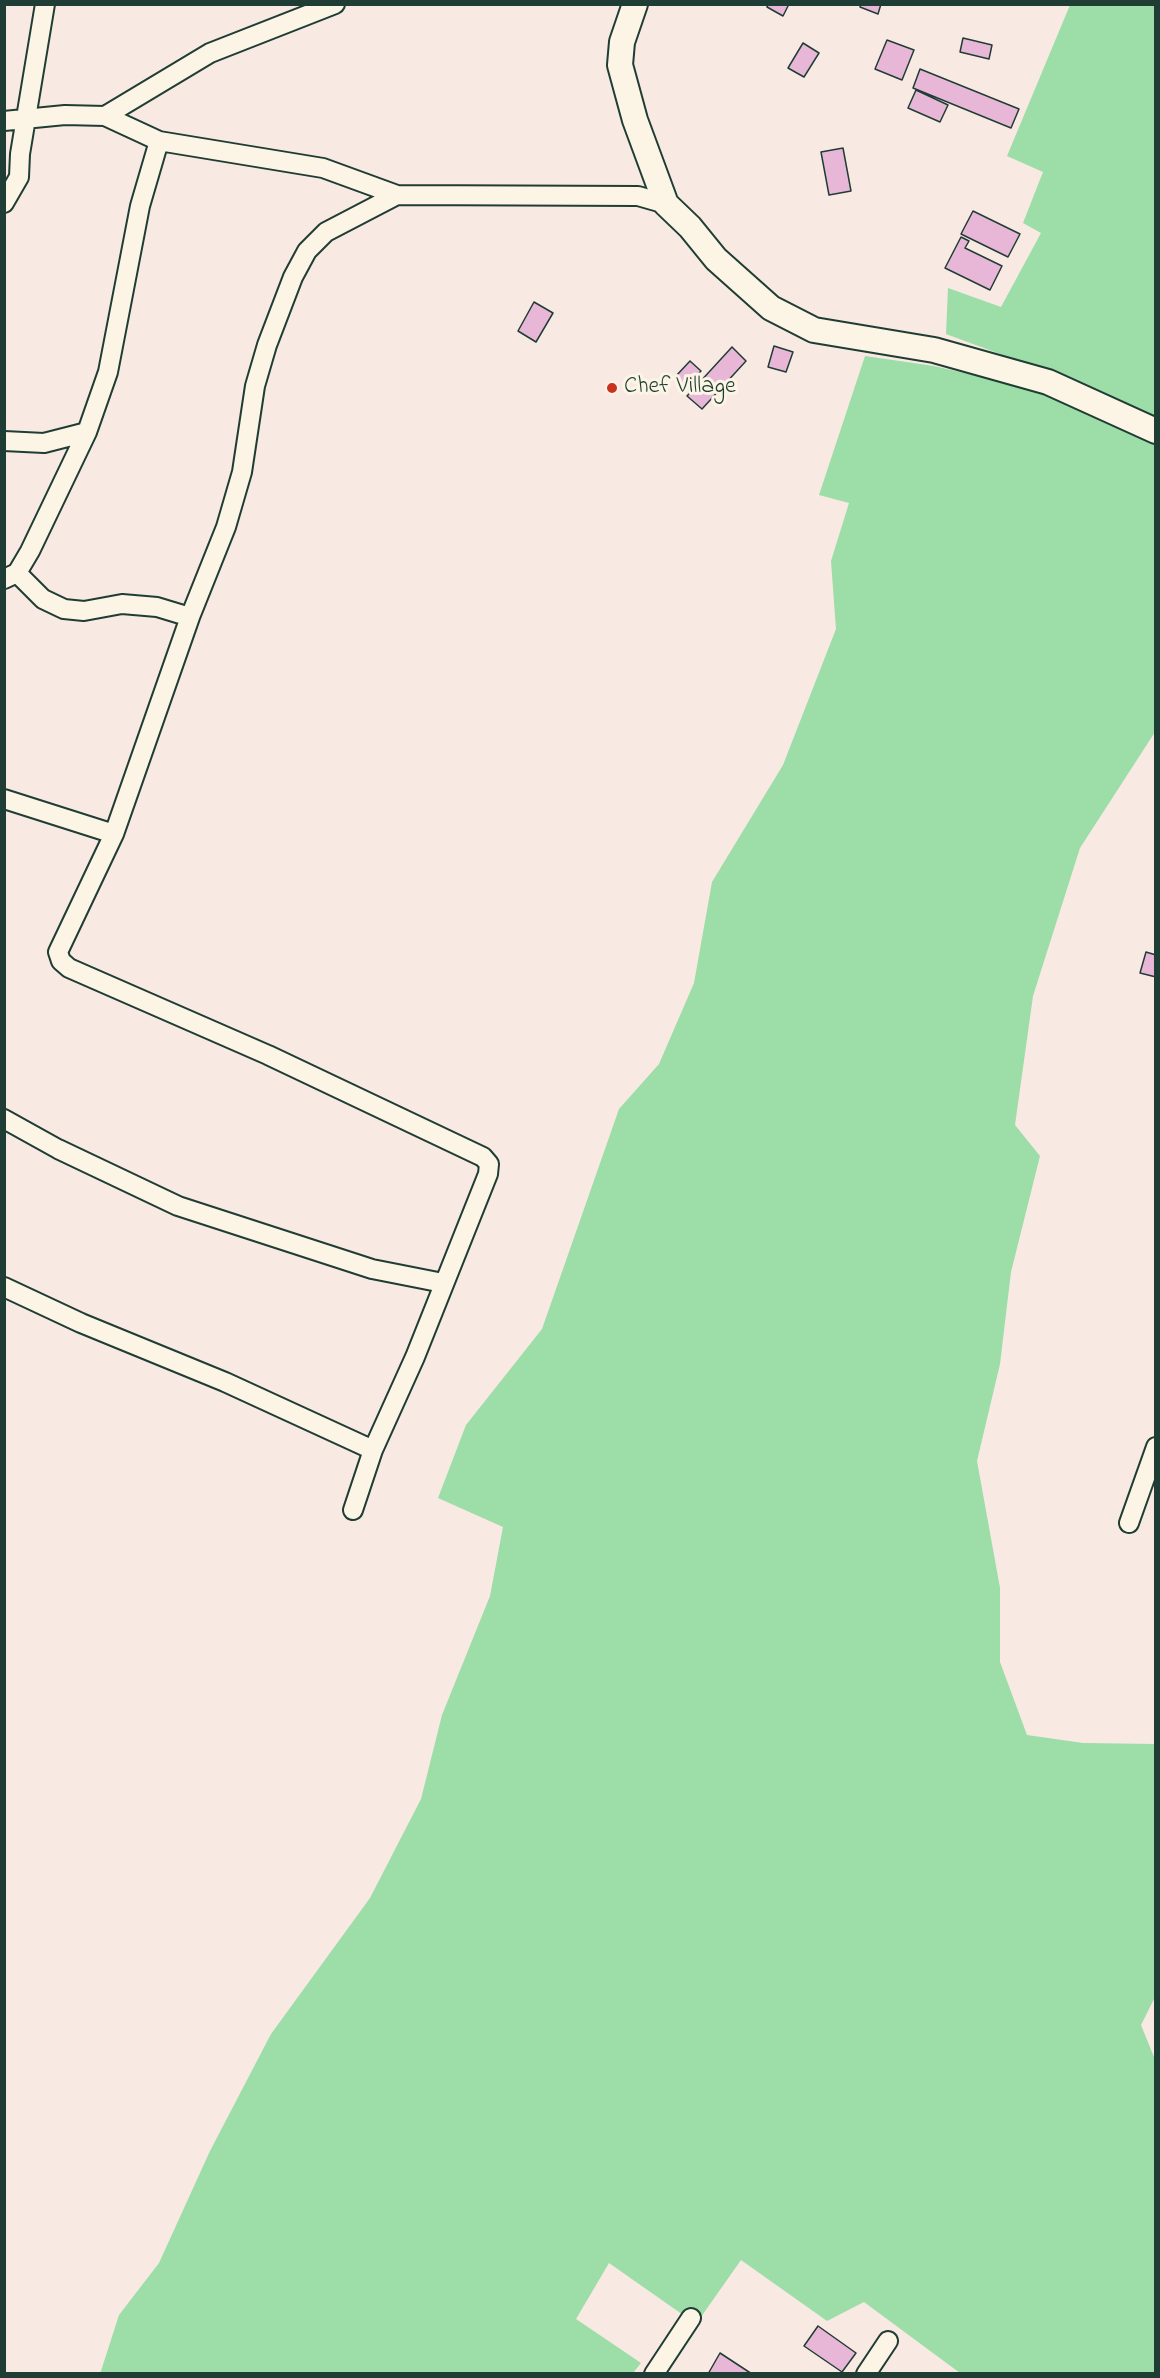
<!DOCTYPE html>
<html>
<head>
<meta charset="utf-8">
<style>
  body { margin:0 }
  #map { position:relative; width:1160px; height:2378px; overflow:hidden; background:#f8e9e2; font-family:"Indie Flower",sans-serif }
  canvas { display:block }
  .frame { position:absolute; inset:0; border:6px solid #1f3d34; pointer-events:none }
</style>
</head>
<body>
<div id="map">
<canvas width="1160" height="2378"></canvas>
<div class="frame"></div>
</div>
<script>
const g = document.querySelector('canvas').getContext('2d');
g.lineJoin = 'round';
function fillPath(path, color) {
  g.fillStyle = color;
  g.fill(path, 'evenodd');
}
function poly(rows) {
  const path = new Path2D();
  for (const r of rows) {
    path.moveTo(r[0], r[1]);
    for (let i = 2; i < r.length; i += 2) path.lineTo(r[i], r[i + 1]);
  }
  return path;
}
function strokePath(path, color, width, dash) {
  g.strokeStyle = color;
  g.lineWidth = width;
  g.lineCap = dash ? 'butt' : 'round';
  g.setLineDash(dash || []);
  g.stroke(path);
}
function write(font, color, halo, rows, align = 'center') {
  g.font = font + ' "Indie Flower",sans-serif';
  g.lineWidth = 6;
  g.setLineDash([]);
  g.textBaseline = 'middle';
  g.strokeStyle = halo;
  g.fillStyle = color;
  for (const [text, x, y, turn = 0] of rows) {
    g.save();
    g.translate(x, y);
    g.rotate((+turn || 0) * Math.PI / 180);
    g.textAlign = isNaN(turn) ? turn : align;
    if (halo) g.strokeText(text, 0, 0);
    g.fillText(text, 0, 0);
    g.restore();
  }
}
fillPath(poly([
  [1070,5,1155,5,1155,419,1100,391,946,334,948,288,1001,307,1041,233,1023,223,1043,172,1007,156],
  [865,356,934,366,1037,390,1127,429,1155,445,1155,732,1080,848,1033,996,1015,1125,1040,1156,1011,1272,1000,1364,977,1461,1000,1588,1000,1662,1027,1735,1083,1743,1155,1744,1155,1997,1141,2025,1156,2062,1155,2373,960,2373,864,2302,827,2321,741,2260,696,2324,609,2263,576,2319,641,2363,633,2373,100,2374,119,2315,159,2263,210,2151,271,2034,370,1898,421,1799,442,1715,490,1596,503,1527,438,1498,466,1425,542,1329,619,1109,659,1064,694,983,712,882,783,765,836,629,831,561,849,503,819,495]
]), '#9cdda8');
const building = poly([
  [768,4,789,4,783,16,767,7,768,4],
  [861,4,881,4,878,14,860,7,861,4],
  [963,38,992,45,989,59,960,52,963,38],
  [887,40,914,50,902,80,875,69,887,40],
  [803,43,819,53,804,77,788,68,803,43],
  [920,69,1019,109,1011,128,913,88,920,69],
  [916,90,948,105,940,122,908,108,916,90],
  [843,148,851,191,829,195,821,152,843,148],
  [973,211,1020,234,1008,257,961,234,973,211],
  [961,237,969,241,965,248,1002,266,990,290,945,268,961,237],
  [534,302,553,313,536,342,518,331,534,302],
  [774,346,793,352,786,372,768,367,774,346],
  [732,347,746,361,702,409,687,396,732,347],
  [690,361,701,371,686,387,675,377,690,361],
  [1146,952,1156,955,1156,977,1140,973,1146,952],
  [818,2326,856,2353,842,2372,804,2346,818,2326],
  [720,2353,752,2374,708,2374,720,2353]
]);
fillPath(building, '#e8b7d7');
strokePath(building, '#1f3d34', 1.5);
const minor = poly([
  [105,116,210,53,335,4],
  [4,121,65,115,105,116,159,141,323,168,397,195,638,196,666,204],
  [4,203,19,177,20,154,45,4],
  [4,441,44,443,87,432],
  [17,573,43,599,64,609,84,611,122,604,157,607,190,617],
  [4,579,17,573,30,551,87,432,108,372,140,206,159,141],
  [4,799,114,834],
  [4,1119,58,1149,178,1206,372,1269,443,1283],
  [4,1287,81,1323,225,1382,373,1450],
  [353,1510,373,1450,415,1357,488,1174,489,1164,483,1157,268,1055,69,968,61,961,58,952,114,834,190,617,226,527,242,472,255,386,267,345,293,277,307,251,326,232,397,195],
  [1129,1523,1156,1447],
  [654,2374,691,2318],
  [866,2374,888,2341]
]);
const tertiary = poly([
  [635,4,622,42,620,65,635,120,666,204,690,227,716,259,771,308,814,330,934,350,1048,382,1156,431]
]);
strokePath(minor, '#1f3d34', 22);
strokePath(tertiary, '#1f3d34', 28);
strokePath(minor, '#fcf5e5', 18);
strokePath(tertiary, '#fcf5e5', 24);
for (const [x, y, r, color] of [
  [612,388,6,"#c8321e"]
]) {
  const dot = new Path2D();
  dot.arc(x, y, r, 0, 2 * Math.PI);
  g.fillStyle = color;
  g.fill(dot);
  strokePath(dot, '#fcf5e5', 2);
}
write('24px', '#1f3d34', '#fcf5e5', [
  ["Chef Village",624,388]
], 'left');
</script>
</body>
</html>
